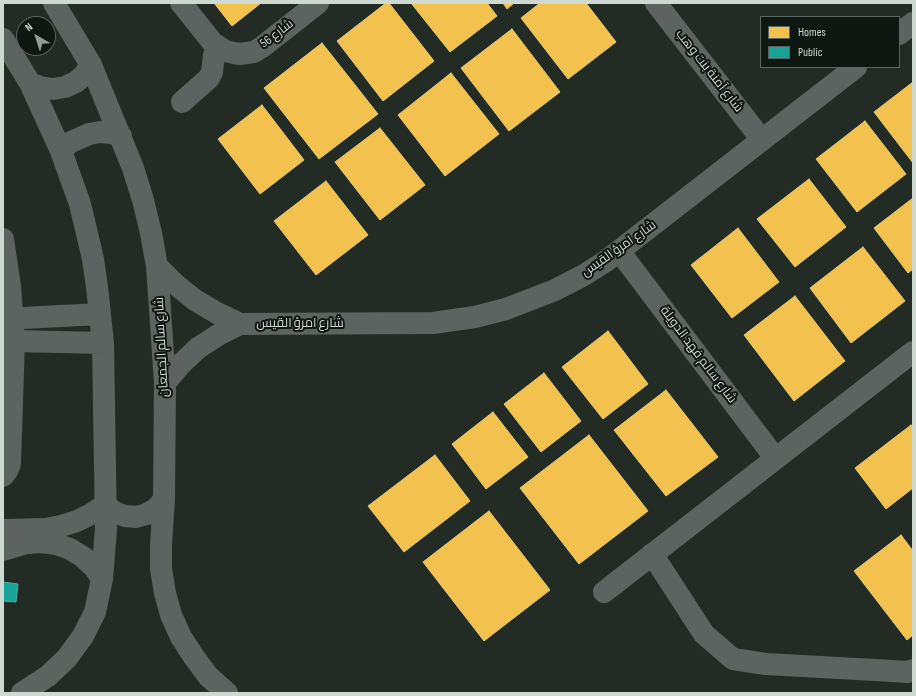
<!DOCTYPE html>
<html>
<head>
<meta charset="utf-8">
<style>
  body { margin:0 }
  #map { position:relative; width:916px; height:696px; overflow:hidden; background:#222c25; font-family:"Sofia Sans Condensed",sans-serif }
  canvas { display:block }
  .frame { position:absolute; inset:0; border:4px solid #cdd9d1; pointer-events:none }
  .legend { position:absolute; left:760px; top:16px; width:140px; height:52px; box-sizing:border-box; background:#0e1711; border:1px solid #5a655e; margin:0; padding:5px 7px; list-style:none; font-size:12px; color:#cdd9d1 }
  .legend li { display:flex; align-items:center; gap:8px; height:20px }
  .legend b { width:20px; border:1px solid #5a655e }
  .north { position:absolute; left:16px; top:16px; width:40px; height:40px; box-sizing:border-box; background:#0e1711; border:1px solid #5a655e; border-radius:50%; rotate:321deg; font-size:11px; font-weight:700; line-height:16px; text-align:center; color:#cdd9d1 }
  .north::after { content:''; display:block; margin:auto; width:14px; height:18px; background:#919c95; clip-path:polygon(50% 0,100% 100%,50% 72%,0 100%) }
</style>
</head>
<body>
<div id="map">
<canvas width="916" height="696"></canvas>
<div class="frame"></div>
<ul class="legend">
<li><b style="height:11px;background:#f2c14e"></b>Homes</li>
<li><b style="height:11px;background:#17a398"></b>Public</li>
</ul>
<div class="north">N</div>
</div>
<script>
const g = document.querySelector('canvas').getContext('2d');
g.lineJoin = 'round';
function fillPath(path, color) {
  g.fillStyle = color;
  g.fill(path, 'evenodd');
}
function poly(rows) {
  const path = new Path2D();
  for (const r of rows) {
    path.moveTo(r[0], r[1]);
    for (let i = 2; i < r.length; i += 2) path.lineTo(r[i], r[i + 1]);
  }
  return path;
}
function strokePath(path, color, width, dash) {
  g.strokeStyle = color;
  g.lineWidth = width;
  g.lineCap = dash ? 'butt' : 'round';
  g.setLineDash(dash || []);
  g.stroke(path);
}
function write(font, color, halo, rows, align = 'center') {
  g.font = font + ' "Sofia Sans Condensed",Cairo,sans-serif';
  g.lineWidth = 4;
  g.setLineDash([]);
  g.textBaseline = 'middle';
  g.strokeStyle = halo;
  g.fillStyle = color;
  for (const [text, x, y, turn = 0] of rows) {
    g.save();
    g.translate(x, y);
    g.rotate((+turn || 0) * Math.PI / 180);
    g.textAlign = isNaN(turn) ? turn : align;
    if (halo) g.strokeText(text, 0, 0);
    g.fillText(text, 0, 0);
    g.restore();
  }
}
const homes = poly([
  [214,3,261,3,232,26,214,3],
  [386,3,389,3,434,61,383,101,337,41,386,3],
  [411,3,487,3,497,16,450,52,411,3],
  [503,3,514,3,507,9,503,3],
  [540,3,586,3,616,42,568,79,521,18,540,3],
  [512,29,560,92,509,131,461,68,512,29],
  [322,43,378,114,319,159,264,88,322,43],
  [451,73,499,134,445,176,398,115,451,73],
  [913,82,913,163,874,112,913,82],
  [262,105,304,160,260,194,218,139,262,105],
  [865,121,906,174,857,212,816,159,865,121],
  [380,128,425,185,380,220,335,162,380,128],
  [809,179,846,227,795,267,757,219,809,179],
  [326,181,368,235,316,275,274,221,326,181],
  [913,198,913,269,908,273,874,228,913,198],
  [738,228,779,282,732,318,691,265,738,228],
  [863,247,905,301,851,343,810,288,863,247],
  [795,296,845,361,794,401,744,335,795,296],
  [608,331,648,384,603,419,562,367,608,331],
  [544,373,581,421,541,452,504,404,544,373],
  [666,390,718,457,666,496,614,430,666,390],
  [493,412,528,457,486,489,452,444,493,412],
  [911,425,913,427,913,488,886,509,855,468,911,425],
  [589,435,648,511,579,564,520,488,589,435],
  [435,455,470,501,404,552,368,506,435,455],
  [489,511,550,590,484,641,423,562,489,511],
  [901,535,913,551,913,635,907,640,854,571,901,535]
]);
fillPath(homes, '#f2c14e');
strokePath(homes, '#e7c875', 1);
const public = poly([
  [3,582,18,584,16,602,3,601,3,582]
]);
fillPath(public, '#17a398');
strokePath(public, '#4eb3a9', 1);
strokePath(poly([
  [54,3,91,65,133,168,143,200,151,233,157,266,165,383,164,499,161,545,161,569,165,593,171,615,181,637,194,657,208,676,227,693],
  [181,3,213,43,225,51,239,54,254,52,262,47,318,3],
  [656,3,762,140],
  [899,34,913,23],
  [3,39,30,83,61,151,80,204,93,259,97,287,103,343,106,529,102,579,95,612,83,636,67,658,48,676,22,693],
  [30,83,40,87,53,89,65,87,76,82,84,75,91,65],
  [182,102,209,78,212,72,214,55,219,47],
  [61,151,69,143,89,134,100,132,111,133,121,136],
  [3,239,10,286,14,341,10,464,7,471,3,476],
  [620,252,775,458],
  [157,266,175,284,195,300,217,313,240,324,433,323,475,317,506,309,555,290,584,275,606,261,856,67],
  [3,319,100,314],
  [14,341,103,343],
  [165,383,181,364,198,348,218,335,240,324],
  [3,530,45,529,61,526,77,521,91,514,105,505,114,512,125,516,136,517,147,514,157,508,164,499],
  [3,550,27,543,41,542,56,544,70,549,83,557,94,567,102,579],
  [652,554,704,634,733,659,766,664,875,670,908,672,913,670],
  [604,592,913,352]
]), '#5d6360', 22);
write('13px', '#cdd9d1', '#0e1711', [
  ["شارع 56",277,34,-37],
  ["شارع آمنة بنت وهب",709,71,52],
  ["شارع امرؤ القيس",619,249,-35],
  ["شارع امرؤ القيس",300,324],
  ["شارع سالم الجمعان",162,347,-93],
  ["شارع سالم فهد الدويلة",698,355,53]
]);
</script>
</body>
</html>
